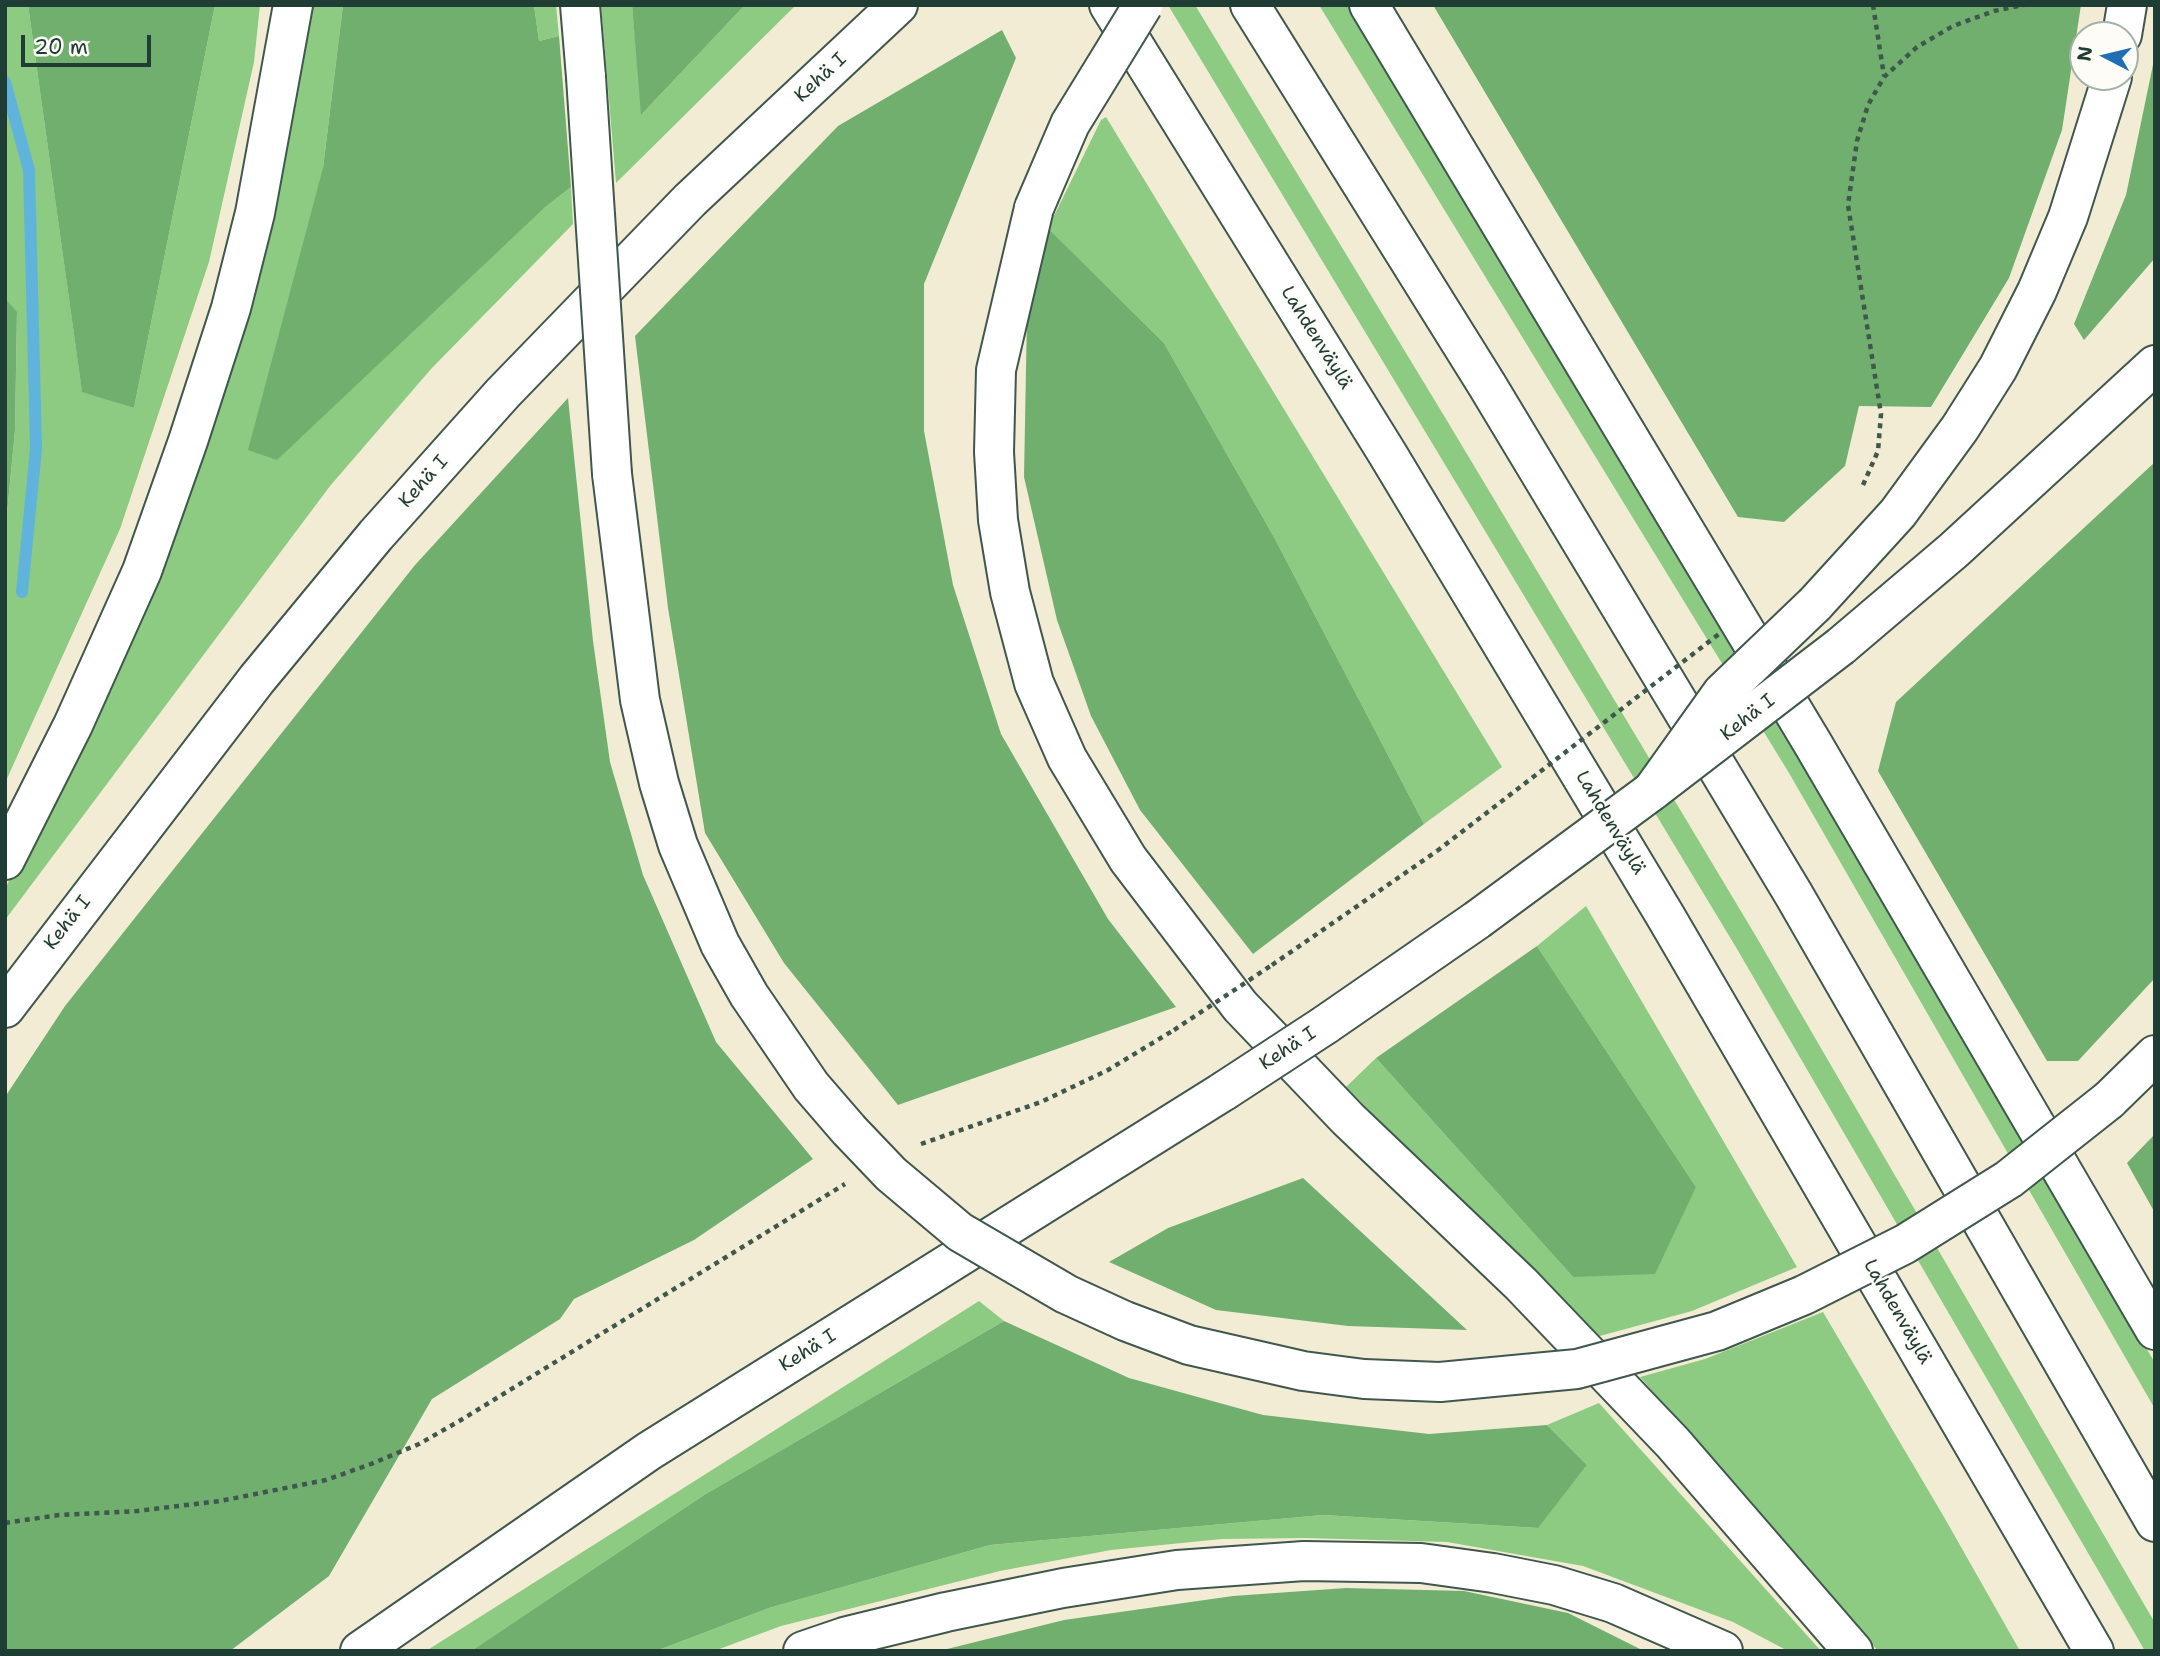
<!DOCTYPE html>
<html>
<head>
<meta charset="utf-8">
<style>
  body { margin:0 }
  #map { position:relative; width:2160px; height:1656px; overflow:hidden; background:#f2ecd5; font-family:"Shantell Sans",sans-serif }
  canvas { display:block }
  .frame { position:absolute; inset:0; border:7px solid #1f3d34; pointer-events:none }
  .north { position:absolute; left:2069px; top:21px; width:70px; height:70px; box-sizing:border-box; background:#fdfcf7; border:2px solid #a4b0a9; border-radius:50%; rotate:277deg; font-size:19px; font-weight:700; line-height:28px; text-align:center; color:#1f3d34 }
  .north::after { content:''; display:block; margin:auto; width:24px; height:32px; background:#1f6fb2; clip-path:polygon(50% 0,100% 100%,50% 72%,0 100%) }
  .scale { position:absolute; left:21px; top:35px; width:130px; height:32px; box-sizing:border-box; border:4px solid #1f3d34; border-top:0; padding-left:9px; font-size:21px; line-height:24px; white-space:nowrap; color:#1f3d34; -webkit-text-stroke:5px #fdfcf7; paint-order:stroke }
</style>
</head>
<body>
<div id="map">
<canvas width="2160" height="1656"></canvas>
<div class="frame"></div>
<div class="north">N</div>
<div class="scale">20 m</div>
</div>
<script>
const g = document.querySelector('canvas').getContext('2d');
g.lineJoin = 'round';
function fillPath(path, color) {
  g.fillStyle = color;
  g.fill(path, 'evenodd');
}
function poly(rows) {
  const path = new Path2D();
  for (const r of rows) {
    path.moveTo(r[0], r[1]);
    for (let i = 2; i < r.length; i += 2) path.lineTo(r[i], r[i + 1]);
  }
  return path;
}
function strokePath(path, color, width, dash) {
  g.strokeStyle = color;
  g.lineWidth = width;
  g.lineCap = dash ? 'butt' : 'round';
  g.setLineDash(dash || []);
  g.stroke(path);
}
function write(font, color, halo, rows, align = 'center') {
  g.font = font + ' "Shantell Sans",sans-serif';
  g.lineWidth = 5;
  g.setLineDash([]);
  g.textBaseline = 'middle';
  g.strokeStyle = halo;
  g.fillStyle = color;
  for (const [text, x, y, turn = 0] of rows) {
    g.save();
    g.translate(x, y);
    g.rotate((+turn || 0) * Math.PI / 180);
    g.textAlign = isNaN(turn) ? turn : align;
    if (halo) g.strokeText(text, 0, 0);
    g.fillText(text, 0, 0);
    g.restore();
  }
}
fillPath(poly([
  [5,5,28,5,82,391,134,408,215,5,260,5,254,62,209,262,120,529,5,783,5,535,15,430,17,313,5,298],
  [308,5,343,5,323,168,543,209,571,187,573,224,431,369,330,486,5,920,5,889,122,653],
  [534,5,556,5,559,36,539,41],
  [601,5,632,5,642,114,745,5,796,5,616,183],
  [1168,5,1195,5,1446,419,1757,938,2155,1623,2155,1651,2145,1651,1737,949],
  [1319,5,1351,5,1803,760,2155,1363,2155,1409,1789,773],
  [1106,117,1502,767,1424,824,1275,539,1164,343,1048,228,1101,120],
  [1586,906,1797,1267,1692,1311,1596,1337,1346,1087,1376,1058,1573,1277,1696,1187,1537,946],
  [979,1301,1004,1321,704,1495,471,1651,426,1651],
  [1823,1312,1944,1517,2020,1651,1878,1651,1640,1377,1705,1359],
  [1599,1403,1821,1651,1788,1651,1733,1622,1583,1566,1447,1542,1305,1538,1222,1539,1111,1550,1000,1571,781,1626,714,1651,656,1651,769,1608,990,1545,1323,1515,1537,1528,1587,1465,1547,1425]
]), '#8ccb81');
fillPath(poly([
  [28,5,215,5,134,408,82,392],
  [343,5,534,5,539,41,559,36,571,187,543,209,277,460,248,450,323,168],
  [632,5,745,5,641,115],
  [1433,5,2081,5,2062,130,2009,278,1931,407,1859,406,1845,466,1784,522,1738,517],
  [1002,30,1016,58,924,284,924,431,953,585,1001,734,1108,919,1176,1007,898,1105,784,963,705,833,668,608,635,336,838,126],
  [2155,55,2155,258,2084,340,2074,324,2126,195],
  [1048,228,1164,343,1275,539,1424,824,1253,954,1140,810,1091,716,1057,620,1024,477,1027,314],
  [5,298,17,312,15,430,5,535],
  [568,398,593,641,610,762,643,875,716,1042,813,1159,694,1240,574,1299,560,1319,432,1399,329,1576,230,1651,5,1651,5,1097,65,1006,415,565],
  [2155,462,2155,978,2078,1061,2047,1061,1878,771,1896,702],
  [1537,946,1696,1187,1655,1274,1573,1277,1376,1058],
  [2155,1134,2155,1213,2127,1163],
  [1303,1178,1467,1330,1348,1326,1216,1310,1109,1262,1168,1228],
  [1004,1321,1129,1378,1263,1415,1429,1434,1547,1425,1587,1465,1538,1528,1323,1515,990,1545,769,1608,656,1651,471,1651,704,1495],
  [1346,1588,1464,1591,1568,1613,1644,1651,939,1651,1064,1620,1233,1596]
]), '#71af6f');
strokePath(poly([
  [5,82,29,170,36,449,22,592]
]), '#60b4dc', 12);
const trunk = poly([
  [1841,646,1954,550,2155,365],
  [5,1008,257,679,376,535,503,393,690,200,898,5],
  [1325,1025,1477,920],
  [360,1651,649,1451,1224,1091]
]);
const motorway = poly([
  [580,5,586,77],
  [1109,5,1387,453,1666,917,2094,1651],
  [1250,5,1487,385,1794,895,2155,1522],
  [1369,5,1813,744,2155,1330],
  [2122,35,2127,5],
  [1034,208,996,370,994,452,998,520,1010,592,1034,683,1067,758,1128,859,1240,1006,1348,1119,1521,1284,1673,1443,1853,1651],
  [612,474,640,700,659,783,678,845,720,944,749,995,811,1086,849,1130],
  [1815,604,1898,513,1960,428,1998,368,2037,291,2068,217,2112,77],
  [5,860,73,725,142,571,188,441,231,308,255,213,293,5],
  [2109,1100,2155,1055],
  [803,1651,844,1637,946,1612,1063,1588,1177,1570,1304,1561,1421,1563,1493,1573,1554,1585,1613,1603,1723,1651]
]);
strokePath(trunk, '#3f574c', 42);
strokePath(motorway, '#3f574c', 42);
strokePath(poly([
  [1873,5,1884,76],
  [1863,485,1878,451,1881,414,1848,205,1857,141,1868,105,1884,77,1917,47,1953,26,1994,11,2024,5],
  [1272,965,1437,851],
  [921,1144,1041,1102,1108,1070,1174,1030],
  [5,1523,59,1515,137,1511,220,1501,326,1480,371,1464,419,1444,461,1420,845,1184]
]), '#3f574c', 4.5, [5, 5]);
strokePath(trunk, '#fff', 38);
strokePath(motorway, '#fff', 38);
const trunkBridge = poly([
  [1477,920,1652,791,1841,646],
  [1224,1091,1325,1025]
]);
const motorwayBridge = poly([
  [586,77,612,474],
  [1034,208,1070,124,1143,5],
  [1652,791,1722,693,1815,604],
  [849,1130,891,1174,960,1232,1066,1294,1125,1321,1189,1345,1303,1371,1364,1379,1440,1382,1577,1369,1717,1331,1804,1295,1905,1244,2009,1179,2109,1100]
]);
strokePath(trunkBridge, '#3f574c', 42, []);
strokePath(motorwayBridge, '#3f574c', 42, []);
strokePath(poly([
  [1437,851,1719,634],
  [1174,1030,1272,965]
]), '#3f574c', 4.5, [5, 5]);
strokePath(trunkBridge, '#fff', 38);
strokePath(motorwayBridge, '#fff', 38);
write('19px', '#1f3d34', '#fdfcf7', [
  ["Kehä I",821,78,-43],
  ["Lahdenväylä",1316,338,58],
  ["Kehä I",424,482,-48],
  ["Kehä I",1748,718,-38],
  ["Lahdenväylä",1610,823,59],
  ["Kehä I",68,923,-52],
  ["Kehä I",1288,1049,-33],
  ["Lahdenväylä",1897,1312,60],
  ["Kehä I",808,1351,-32]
]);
</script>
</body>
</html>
